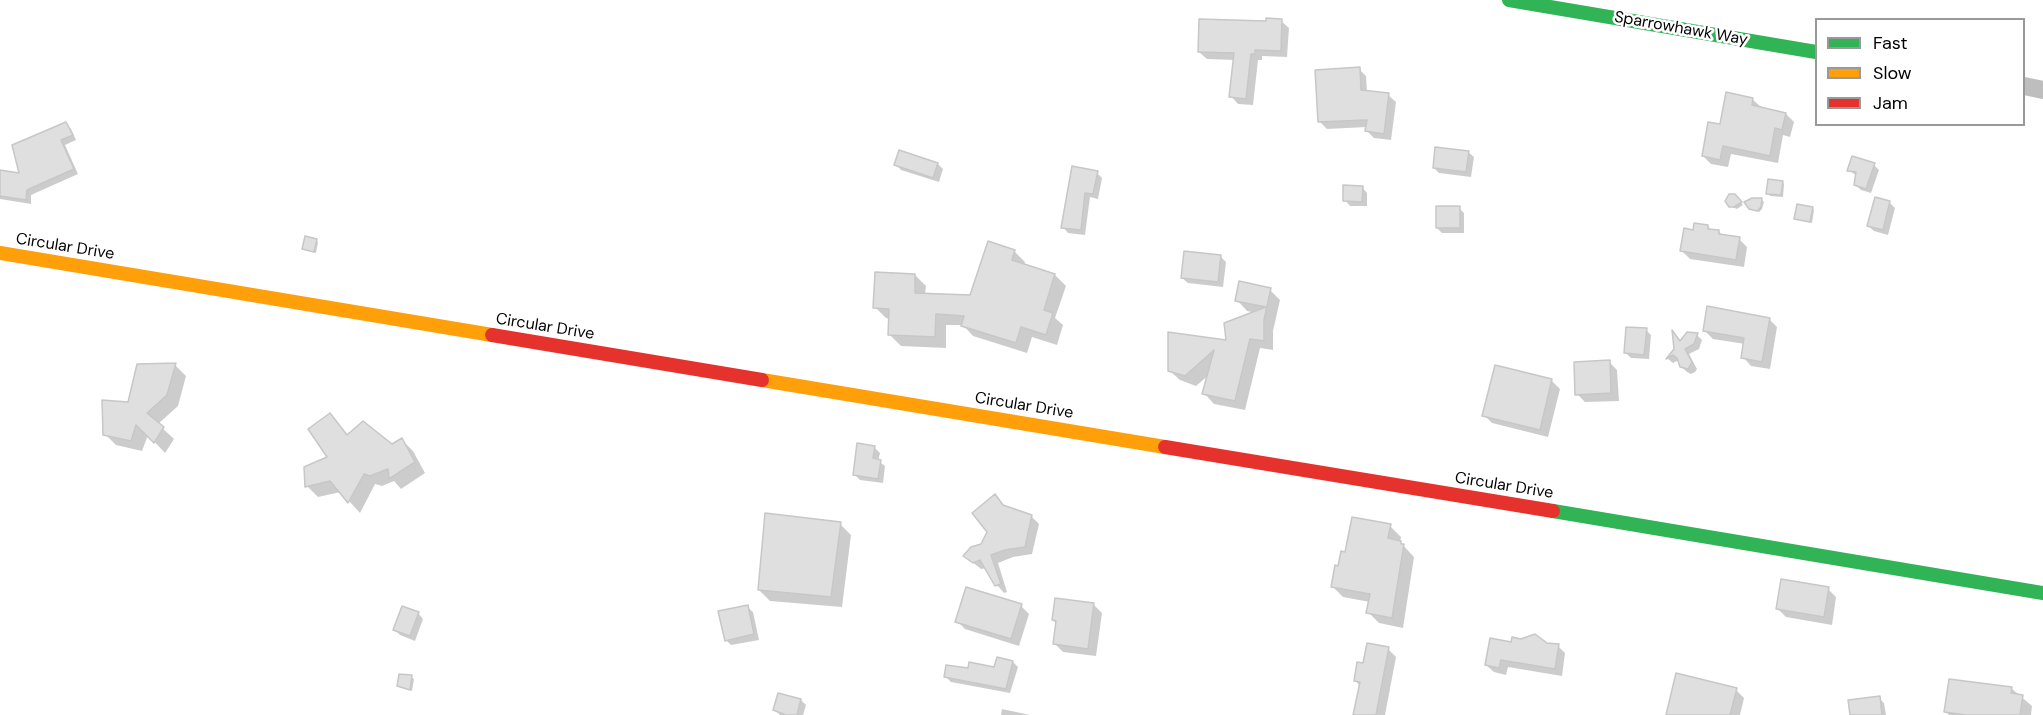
<!DOCTYPE html>
<html>
<head>
<meta charset="utf-8">
<style>
  body { margin:0 }
  #map { position:relative; width:2043px; height:715px; overflow:hidden; background:#fff; font-family:"DM Sans",sans-serif }
  canvas { display:block }
  .legend { position:absolute; left:1815px; top:18px; width:210px; height:108px; box-sizing:border-box; background:#fff; border:2px solid #999; margin:0; padding:8px 10px; list-style:none; font-size:18px; color:#000 }
  .legend li { display:flex; align-items:center; gap:12px; height:30px }
  .legend b { width:30px; border:2px solid #999 }
</style>
</head>
<body>
<div id="map">
<canvas width="2043" height="715"></canvas>
<ul class="legend">
<li><b style="height:8px;background:#30b455"></b>Fast</li>
<li><b style="height:8px;background:#ff9f0a"></b>Slow</li>
<li><b style="height:8px;background:#e5322d"></b>Jam</li>
</ul>
</div>
<script>
const g = document.querySelector('canvas').getContext('2d');
g.lineJoin = 'round';
function fillPath(path, color) {
  g.fillStyle = color;
  g.fill(path, 'evenodd');
}
function poly(rows) {
  const path = new Path2D();
  for (const r of rows) {
    path.moveTo(r[0], r[1]);
    for (let i = 2; i < r.length; i += 2) path.lineTo(r[i], r[i + 1]);
  }
  return path;
}
function strokePath(path, color, width, dash) {
  g.strokeStyle = color;
  g.lineWidth = width;
  g.lineCap = dash ? 'butt' : 'round';
  g.setLineDash(dash || []);
  g.stroke(path);
}
function write(font, color, halo, rows, align = 'center') {
  g.font = font + ' "DM Sans",sans-serif';
  g.lineWidth = 5;
  g.setLineDash([]);
  g.textBaseline = 'middle';
  g.strokeStyle = halo;
  g.fillStyle = color;
  for (const [text, x, y, turn = 0] of rows) {
    g.save();
    g.translate(x, y);
    g.rotate((+turn || 0) * Math.PI / 180);
    g.textAlign = isNaN(turn) ? turn : align;
    if (halo) g.strokeText(text, 0, 0);
    g.fillText(text, 0, 0);
    g.restore();
  }
}
fillPath(poly([
  [1281,21,1289,28,1287,57,1262,56,1262,60,1258,60,1253,105,1238,104,1231,96,1235,60,1207,59,1199,52,1267,23],
  [1359,69,1366,76,1367,92,1388,95,1396,102,1391,140,1374,138,1367,131,1367,127,1327,129,1320,122],
  [1752,99,1761,107,1786,114,1794,122,1790,137,1783,135,1778,163,1731,154,1728,167,1711,164,1703,156],
  [66,124,71,129,76,140,65,145,78,174,31,195,31,204,0,199,0,171,21,175],
  [1468,152,1474,157,1471,177,1439,173,1434,168],
  [896,164,938,164,943,169,939,182,901,170],
  [1874,165,1879,170,1871,193,1861,190,1856,185,1857,176,1849,170],
  [1097,173,1102,178,1098,199,1090,197,1085,235,1068,233,1063,227],
  [1782,182,1784,184,1783,197,1770,196,1768,194],
  [1362,187,1367,193,1367,206,1350,206,1345,200],
  [1734,195,1743,205,1737,209,1730,206],
  [1876,199,1890,203,1895,208,1888,235,1874,231,1868,226],
  [1762,200,1764,202,1762,209,1759,212,1750,208],
  [1459,208,1464,213,1464,233,1442,233,1437,228],
  [1812,208,1814,210,1812,223,1796,219],
  [1708,226,1712,231,1718,231,1724,236,1739,239,1747,247,1744,267,1690,259,1682,251,1694,231],
  [316,240,318,242,316,253,304,249],
  [1014,251,1025,262,1024,265,1055,275,1066,286,1055,318,1063,325,1057,345,1032,337,1027,353,973,336,963,325,946,325,946,348,901,346,890,335,890,319,886,318,875,307,915,275,926,286,925,295,972,297],
  [1221,257,1226,262,1223,287,1188,283,1182,278],
  [1270,290,1280,300,1273,331,1273,350,1260,348,1245,410,1214,404,1204,393,1210,374,1196,386,1180,380,1169,370,1227,342,1256,313,1247,311,1237,300],
  [1769,319,1777,327,1770,369,1751,366,1743,357,1745,344,1713,339,1704,330],
  [1646,330,1651,335,1649,359,1631,358,1625,352],
  [1674,333,1681,342,1697,335,1702,340,1699,349,1689,354,1697,369,1695,372,1691,374,1687,372,1682,367,1679,360,1673,363,1668,359,1675,349],
  [1609,362,1617,370,1619,401,1585,402,1577,394],
  [175,365,186,376,178,406,158,424,174,439,165,453,148,435,142,451,116,445,105,434,129,404],
  [1552,381,1560,389,1548,437,1492,423,1484,415],
  [330,415,348,436,392,446,402,440,413,451,425,473,401,489,394,481,382,486,375,484,360,513,341,492,318,497,307,486,329,458],
  [875,448,880,453,878,461,885,466,883,483,860,480,855,475],
  [995,496,1006,508,1032,517,1039,524,1032,554,1013,557,998,563,1007,592,1004,593,997,585,987,568,981,569,965,556,982,545,989,532],
  [840,524,851,535,842,607,770,601,759,590],
  [1390,526,1401,537,1400,542,1414,557,1403,628,1379,623,1368,612,1370,602,1343,597,1332,586,1339,568],
  [1828,589,1836,597,1832,625,1786,617,1778,609],
  [1093,604,1102,613,1096,656,1063,652,1055,644,1057,624,1053,620],
  [1021,606,1029,614,1019,646,965,629,957,621],
  [747,607,753,612,759,640,731,645,726,640],
  [418,613,423,619,415,641,400,635,395,630],
  [1512,644,1558,646,1565,653,1562,676,1508,667,1506,675,1494,672,1486,665],
  [1388,649,1396,657,1385,715,1355,715,1360,686,1355,680,1365,665],
  [1013,662,1018,667,1010,693,951,682,946,677,969,670,996,668],
  [411,677,414,679,412,691,398,685],
  [2011,688,2032,706,2031,715,1949,715,1946,712],
  [1736,690,1744,698,1740,715,1667,715],
  [1879,698,1884,703,1886,715,1852,715],
  [801,700,806,705,803,715,780,715,775,710],
  [1002,709,1030,715,1001,715]
]), '#0003');
const building = poly([
  [1266,18,1282,19,1281,51,1255,50,1255,54,1251,54,1246,99,1229,97,1234,53,1198,52,1199,19,1266,21,1266,18],
  [1360,67,1361,90,1389,93,1384,134,1365,131,1367,120,1318,122,1315,70,1360,67],
  [1726,92,1753,98,1752,105,1786,113,1782,130,1775,128,1770,156,1723,146,1720,160,1702,156,1708,122,1720,124,1726,92],
  [66,122,73,135,61,140,74,169,27,190,26,200,0,196,0,170,19,173,12,145,66,122],
  [1435,147,1469,151,1466,172,1433,168,1435,147],
  [899,150,938,163,933,178,894,165,899,150],
  [1852,156,1875,163,1866,189,1854,185,1856,172,1847,171,1852,156],
  [1072,166,1098,171,1093,194,1085,193,1081,230,1061,228,1072,166],
  [1768,179,1783,181,1781,195,1766,194,1768,179],
  [1343,185,1363,186,1362,202,1343,201,1343,185],
  [1729,194,1735,194,1742,202,1734,207,1729,207,1725,201,1729,194],
  [1875,197,1890,201,1883,230,1867,226,1875,197],
  [1752,198,1762,198,1761,207,1757,211,1749,209,1744,202,1752,198],
  [1797,204,1813,207,1810,222,1794,219,1797,204],
  [1436,206,1460,206,1460,228,1436,228,1436,206],
  [1694,223,1708,225,1708,229,1719,230,1719,234,1740,237,1736,260,1680,251,1684,228,1693,230,1694,223],
  [305,236,317,239,314,252,302,249,305,236],
  [988,241,1015,250,1012,260,1055,274,1044,310,1053,313,1046,335,1021,327,1016,343,961,326,964,316,936,314,935,337,888,335,889,309,873,308,875,272,915,274,915,293,970,295,988,241],
  [1184,251,1221,255,1218,282,1181,278,1184,251],
  [1239,281,1271,288,1264,320,1264,341,1250,339,1235,401,1202,394,1214,350,1185,376,1168,371,1168,332,1226,340,1224,323,1266,307,1235,301,1239,281],
  [1707,306,1770,318,1762,362,1741,358,1744,338,1703,331,1707,306],
  [1626,327,1647,328,1644,355,1624,353,1626,327],
  [1672,330,1680,341,1687,332,1698,333,1694,344,1685,349,1692,362,1688,369,1680,367,1677,358,1673,355,1666,359,1674,349,1672,330],
  [1610,360,1611,393,1575,395,1574,362,1610,360],
  [176,363,167,395,147,413,164,427,154,443,136,425,131,441,103,435,102,400,128,402,137,364,176,363],
  [1495,365,1552,379,1540,430,1482,416,1495,365],
  [330,413,347,435,363,421,392,444,402,438,415,462,389,479,388,469,370,476,364,474,348,503,330,481,305,487,304,467,327,457,308,429,330,413],
  [857,443,875,446,873,458,881,460,878,479,853,475,857,443],
  [995,494,1003,505,1032,515,1025,547,1005,550,991,555,1001,584,995,586,980,560,973,563,963,556,971,547,981,544,987,532,972,513,995,494],
  [765,513,841,522,831,597,758,590,765,513],
  [1352,517,1391,524,1388,538,1401,541,1401,544,1404,544,1392,618,1366,613,1370,594,1331,587,1335,565,1338,566,1341,551,1345,552,1352,517],
  [1781,579,1829,587,1824,617,1776,609,1781,579],
  [966,587,1022,604,1011,639,955,622,966,587],
  [1055,598,1094,603,1088,649,1053,644,1056,621,1052,620,1055,598],
  [748,605,754,634,725,641,718,611,748,605],
  [402,606,419,612,410,636,393,630,402,606],
  [1535,634,1547,643,1559,644,1555,669,1501,660,1499,668,1485,665,1490,638,1511,642,1512,637,1521,639,1535,634],
  [1367,643,1389,647,1376,715,1353,715,1360,682,1354,681,1357,662,1363,663,1367,643],
  [997,657,1013,661,1006,689,944,677,946,665,968,668,969,662,994,667,997,657],
  [1676,673,1737,688,1730,715,1666,715,1676,673],
  [399,674,412,675,410,690,397,686,399,674],
  [1949,679,2012,687,2011,693,2023,695,2020,715,1966,715,1944,712,1949,679],
  [778,693,801,699,797,715,786,715,773,710,778,693],
  [1880,696,1882,715,1850,715,1848,700,1880,696]
]);
fillPath(building, '#dfdfdf');
strokePath(building, '#c7c7c7', 1.5);
strokePath(poly([
  [2024,86,2043,90]
]), '#bebebe', 18);
strokePath(poly([
  [1509,0,1816,52],
  [1553,511,2043,593]
]), '#30b455', 14);
strokePath(poly([
  [0,253,492,335],
  [762,380,1165,447]
]), '#ff9f0a', 14);
strokePath(poly([
  [492,335,762,380],
  [1165,447,1553,511]
]), '#e5322d', 14);
write('16px', '#000', '#fff', [
  ["Sparrowhawk Way",1681,29,10],
  ["Circular Drive",65,247,9],
  ["Circular Drive",545,327,9],
  ["Circular Drive",1024,406,9],
  ["Circular Drive",1504,486,9]
]);
</script>
</body>
</html>
